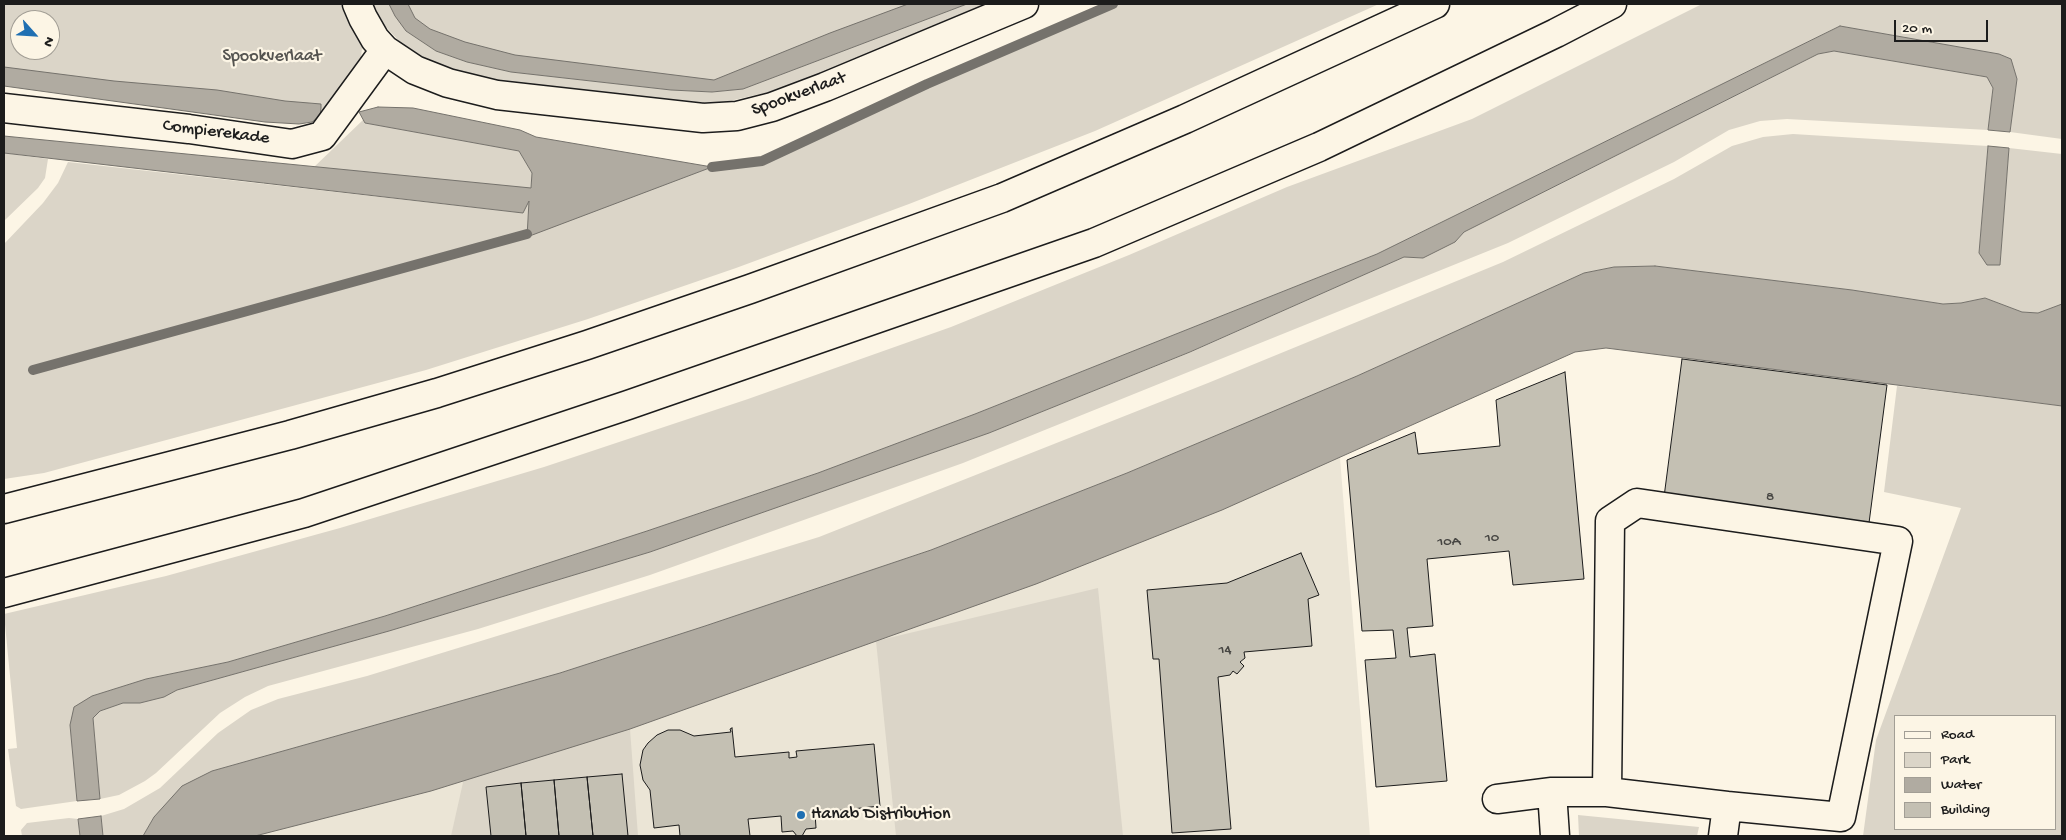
<!DOCTYPE html>
<html>
<head>
<meta charset="utf-8">
<style>
  body { margin:0 }
  #map { position:relative; width:2066px; height:840px; overflow:hidden; background:#fcf5e5; font-family:"Gochi Hand",sans-serif }
  canvas { display:block }
  .frame { position:absolute; inset:0; border:5px solid #1c1c1c; pointer-events:none }
  .legend { position:absolute; left:1894px; top:715px; width:162px; height:115px; box-sizing:border-box; background:#fcf5e5; border:1px solid #a29e95; margin:0; padding:6px 9px; list-style:none; font-size:15px; color:#1c1c1c }
  .legend li { display:flex; align-items:center; gap:10px; height:25px }
  .legend b { width:25px; border:1px solid #a29e95 }
  .north { position:absolute; left:10px; top:10px; width:50px; height:50px; box-sizing:border-box; background:#fcf5e5; border:1px solid #a29e95; border-radius:50%; rotate:116deg; font-size:14px; font-weight:700; line-height:20px; text-align:center; color:#1c1c1c }
  .north::after { content:''; display:block; margin:auto; width:18px; height:22px; background:#1f6fb2; clip-path:polygon(50% 0,100% 100%,50% 72%,0 100%) }
  .scale { position:absolute; left:1894px; top:20px; width:94px; height:22px; box-sizing:border-box; border:2px solid #1c1c1c; border-top:0; padding-left:6px; font-size:15px; line-height:18px; white-space:nowrap; color:#1c1c1c; -webkit-text-stroke:4px #fcf5e5; paint-order:stroke }
</style>
</head>
<body>
<div id="map">
<canvas width="2066" height="840"></canvas>
<div class="frame"></div>
<ul class="legend">
<li><b style="height:6px;background:#fcf5e5"></b>Road</li>
<li><b style="height:14px;background:#dbd5c8"></b>Park</li>
<li><b style="height:14px;background:#b0aba1"></b>Water</li>
<li><b style="height:14px;background:#c4c0b3"></b>Building</li>
</ul>
<div class="north">N</div>
<div class="scale">20 m</div>
</div>
<script>
const g = document.querySelector('canvas').getContext('2d');
g.lineJoin = 'round';
function fillPath(path, color) {
  g.fillStyle = color;
  g.fill(path, 'evenodd');
}
function poly(rows) {
  const path = new Path2D();
  for (const r of rows) {
    path.moveTo(r[0], r[1]);
    for (let i = 2; i < r.length; i += 2) path.lineTo(r[i], r[i + 1]);
  }
  return path;
}
function strokePath(path, color, width, dash) {
  g.strokeStyle = color;
  g.lineWidth = width;
  g.lineCap = dash ? 'butt' : 'round';
  g.setLineDash(dash || []);
  g.stroke(path);
}
function write(font, color, halo, rows, align = 'center') {
  g.font = font + ' "Gochi Hand",sans-serif';
  g.lineWidth = 4.5;
  g.setLineDash([]);
  g.textBaseline = 'middle';
  g.strokeStyle = halo;
  g.fillStyle = color;
  for (const [text, x, y, turn = 0] of rows) {
    g.save();
    g.translate(x, y);
    g.rotate((+turn || 0) * Math.PI / 180);
    g.textAlign = isNaN(turn) ? turn : align;
    if (halo) g.strokeText(text, 0, 0);
    g.fillText(text, 0, 0);
    g.restore();
  }
}
fillPath(poly([
  [1337,420,1370,836,230,836]
]), '#ebe5d6');
fillPath(poly([
  [4,4,934,4,713,83,516,63,406,31,436,51,467,62,511,72,671,90,712,92,743,89,967,4,1005,4,789,90,773,91,721,103,682,103,500,85,438,66,401,43,384,25,359,37,362,47,361,59,320,116,321,104,307,103,299,115,4,70],
  [20,20,50,20,50,50,20,50],
  [1113,4,1379,4,1095,131,909,204,736,268,588,319,426,370,44,473,4,479,4,244,43,203,58,183,68,162,523,213,529,199,527,234,712,167,762,161,927,84],
  [1702,4,2062,4,2062,139,2010,132,2017,79,2010,59,1999,54,1840,26,1377,254,975,414,818,473,647,531,385,616,228,662,146,679,92,696,70,724,77,801,21,809,16,806,8,749,17,748,4,614,166,576,340,528,544,467,748,399,951,327,1129,255,1287,187,1472,119],
  [1834,51,1987,77,1993,88,1988,130,1787,119,1760,121,1729,130,1674,162,1508,243,963,463,650,575,478,629,268,686,245,697,220,713,156,773,145,781,119,795,100,799,93,718,100,711,123,703,140,703,164,697,177,690,389,631,650,552,989,433,1191,352,1404,257,1423,258,1455,242,1464,232,1818,54],
  [364,119,365,123,519,151,532,173,531,189,313,168],
  [1793,134,1988,146,1979,253,1988,265,2000,265,2009,148,2062,154,2062,304,2038,313,2022,312,1985,298,1961,303,1943,304,1852,290,1655,266,1614,267,1584,273,1357,376,1127,473,931,550,705,626,560,673,212,771,154,817,143,836,103,836,101,816,124,809,160,788,218,733,251,710,278,699,367,676,819,537,1208,383,1503,262,1674,179,1732,146,1763,137],
  [4,153,48,159,45,178,38,188,4,221],
  [1897,386,2062,406,2062,836,1863,836,1876,740,1961,508,1884,492],
  [1895,716,2055,716,2055,829,1895,829],
  [1098,588,1123,836,896,836,876,641],
  [630,729,638,836,451,836,464,778],
  [1578,815,1699,827,1697,836,1579,836],
  [69,818,78,819,80,836,22,836,21,830,27,823]
]), '#dbd5c8');
const water = poly([
  [389,4,408,4,415,18,430,29,465,42,515,55,714,80,830,33,908,4,967,4,743,89,712,92,671,90,511,72,467,62,436,51,406,31,395,16,389,4],
  [1840,26,1999,54,2011,59,2017,79,2010,132,1988,130,1993,88,1987,77,1834,51,1818,54,1464,232,1455,242,1423,258,1404,257,1190,352,989,433,650,552,389,631,177,690,164,697,140,703,123,703,100,711,93,718,100,799,77,801,70,725,74,707,92,696,146,679,228,662,385,616,647,531,818,473,975,414,1377,254,1840,26],
  [4,67,114,81,217,90,285,101,321,104,321,108,320,116,312,122,299,124,265,122,4,86,4,67],
  [378,107,413,108,520,130,536,137,712,167,527,237,529,201,523,213,4,153,4,136,531,188,532,173,519,151,365,123,359,112,378,107],
  [1988,146,2009,148,2000,265,1987,265,1979,253,1988,146],
  [1655,266,1852,290,1943,304,1961,303,1985,298,2022,312,2038,313,2062,304,2062,406,1606,348,1575,352,1222,510,1036,584,630,729,431,791,255,836,143,836,154,817,182,786,212,771,560,673,705,626,931,550,1127,473,1357,376,1584,273,1614,267,1655,266],
  [101,816,103,836,80,836,78,819,101,816]
]);
fillPath(water, '#b0aba1');
strokePath(water, '#75726c', 1);
strokePath(poly([
  [712,167,762,161,927,84,1113,4],
  [33,370,527,234]
]), '#75726c', 10);
const building = poly([
  [1682,359,1887,385,1869,523,1664,497,1682,359],
  [1565,372,1584,579,1513,585,1509,551,1427,559,1433,626,1407,628,1410,657,1435,654,1447,781,1376,787,1365,660,1396,658,1393,630,1362,631,1347,460,1415,432,1418,454,1500,446,1496,400,1565,372],
  [1301,553,1319,595,1308,599,1312,646,1244,652,1245,658,1240,662,1244,666,1237,674,1233,671,1230,675,1218,677,1231,829,1172,833,1159,659,1153,659,1147,590,1227,583,1301,553],
  [732,728,735,757,789,752,789,758,797,757,796,751,874,744,880,806,815,813,816,828,806,829,802,836,797,836,793,831,782,832,781,816,748,819,750,836,680,836,679,825,654,828,650,790,643,780,640,765,643,750,648,743,657,735,668,730,680,730,694,736,731,732,730,729,732,728],
  [622,774,628,836,593,836,587,777,622,774],
  [587,777,593,836,559,836,554,780,587,777],
  [554,780,559,836,526,836,521,783,554,780],
  [521,783,526,836,491,836,486,787,521,783]
]);
fillPath(building, '#c4c0b3');
strokePath(building, '#1c1c1c', 1);
const minor = poly([
  [357,4,363,18,375,39,385,50,415,70,448,83,497,95,703,118,737,116,772,107,825,87,1024,4],
  [4,108,189,129,292,144,322,136,385,50],
  [1552,792,1555,836],
  [1607,792,1610,521,1637,503,1898,541,1841,817,1727,806,1723,836],
  [1497,799,1552,792,1607,792,1727,806]
]);
const highway = poly([
  [4,509,290,435,437,393,587,345,750,289,1002,198,1185,119,1435,4],
  [4,593,304,513,628,405,1094,243,1319,147,1556,33,1612,4]
]);
strokePath(minor, '#1c1c1c', 31);
strokePath(highway, '#1c1c1c', 31);
strokePath(minor, '#fcf5e5', 28);
strokePath(highway, '#fcf5e5', 28);
for (const [x, y, r, color] of [
  [801,815,5,"#1f6fb2"]
]) {
  const dot = new Path2D();
  dot.arc(x, y, r, 0, 2 * Math.PI);
  g.fillStyle = color;
  g.fill(dot);
  strokePath(dot, '#fcf5e5', 2);
}
write('15px', '#464542', null, [
  ["8",1770,498],
  ["10",1492,539],
  ["10A",1449,543],
  ["14",1225,651]
]);
write('18px', '#555450', '#fcf5e5', [
  ["Spookverlaat",272,57]
]);
write('18px', '#1c1c1c', '#fcf5e5', [
  ["Spookverlaat",799,95,-20],
  ["Compierekade",216,133,7]
]);
write('18px', '#1c1c1c', '#fcf5e5', [
  ["Hanab Distribution",811,815]
], 'left');
</script>
</body>
</html>
